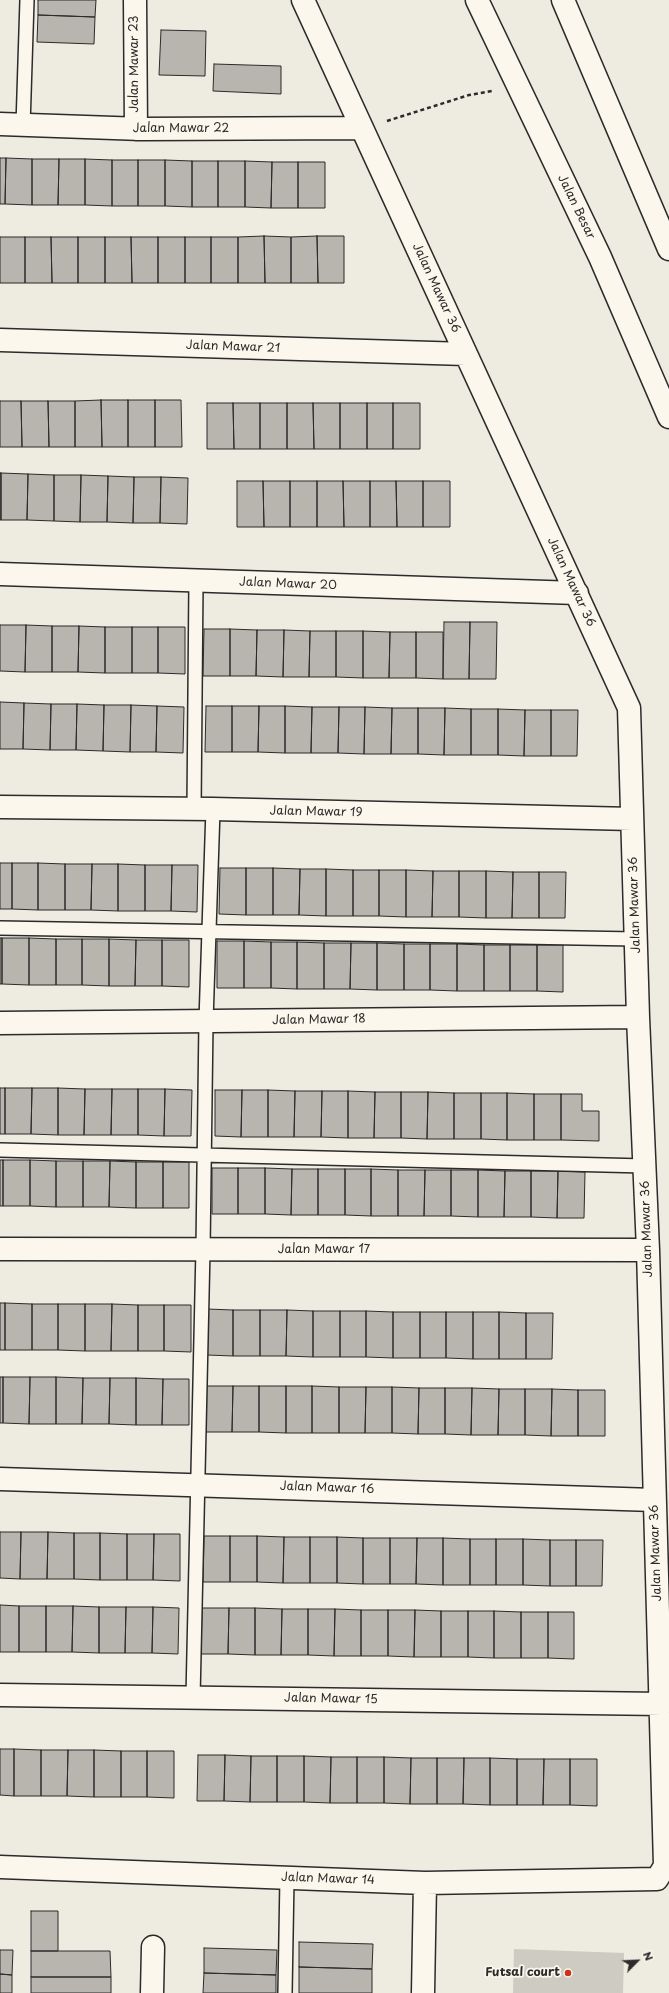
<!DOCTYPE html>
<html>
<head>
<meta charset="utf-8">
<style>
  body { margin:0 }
  #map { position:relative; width:669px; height:1993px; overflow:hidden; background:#eeebe0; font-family:"Playpen Sans",sans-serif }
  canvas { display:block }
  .north { position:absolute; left:617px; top:1941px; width:40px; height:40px; -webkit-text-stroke:3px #fbf7ec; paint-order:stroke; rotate:66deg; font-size:11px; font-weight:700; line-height:16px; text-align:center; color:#2b2b2b }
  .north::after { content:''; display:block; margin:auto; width:14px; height:18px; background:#2b2b2b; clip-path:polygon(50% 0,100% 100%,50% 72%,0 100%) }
</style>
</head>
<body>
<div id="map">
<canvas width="669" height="1993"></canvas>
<div class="north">N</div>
</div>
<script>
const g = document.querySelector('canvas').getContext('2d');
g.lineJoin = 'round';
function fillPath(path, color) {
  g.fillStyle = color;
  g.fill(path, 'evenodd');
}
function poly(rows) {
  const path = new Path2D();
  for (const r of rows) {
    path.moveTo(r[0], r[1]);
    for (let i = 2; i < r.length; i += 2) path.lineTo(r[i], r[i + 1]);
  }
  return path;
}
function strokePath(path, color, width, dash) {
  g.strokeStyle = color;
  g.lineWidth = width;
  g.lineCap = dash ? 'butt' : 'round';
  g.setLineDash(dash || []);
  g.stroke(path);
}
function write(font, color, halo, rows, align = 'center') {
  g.font = font + ' "Playpen Sans",sans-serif';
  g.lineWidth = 3.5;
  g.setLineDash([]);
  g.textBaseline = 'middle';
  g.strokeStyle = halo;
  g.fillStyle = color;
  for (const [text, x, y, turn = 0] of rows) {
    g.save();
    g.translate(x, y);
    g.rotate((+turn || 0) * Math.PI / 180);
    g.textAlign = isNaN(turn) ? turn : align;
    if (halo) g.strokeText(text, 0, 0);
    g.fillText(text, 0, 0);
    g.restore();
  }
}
fillPath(poly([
  [514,1949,624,1953,623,1993,513,1993]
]), '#cecbc2');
const building = poly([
  [38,0,96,0,95,17,38,15,38,0],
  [38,15,95,17,94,44,37,42,38,15],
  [161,30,206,31,205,76,159,75,161,30],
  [214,64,281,66,281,94,213,91,214,64],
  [0,158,6,158,5,204,0,204,0,158],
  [6,158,32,159,32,205,5,204,6,158],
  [32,159,59,159,58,205,32,205,32,159],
  [59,159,85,159,85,205,58,205,59,159],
  [85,159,112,160,112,206,85,205,85,159],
  [112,160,138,160,138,206,112,206,112,160],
  [138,160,165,160,165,206,138,206,138,160],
  [165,160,192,161,192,207,165,206,165,160],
  [192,161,218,161,218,207,192,207,192,161],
  [218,161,245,161,245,207,218,207,218,161],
  [245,161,272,162,271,208,245,207,245,161],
  [272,162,298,162,298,208,271,208,272,162],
  [298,162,325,162,325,208,298,208,298,162],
  [264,236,265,283,238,283,238,237,264,236],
  [264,236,291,237,291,283,265,283,264,236],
  [317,236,318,283,291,283,291,237,317,236],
  [317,236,344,236,344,283,318,283,317,236],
  [0,237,25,237,25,283,0,283,0,237],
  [25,237,51,237,52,283,25,283,25,237],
  [51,237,78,237,78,283,52,283,51,237],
  [78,237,105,237,105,283,78,283,78,237],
  [105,237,131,237,132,283,105,283,105,237],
  [131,237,158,237,158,283,132,283,131,237],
  [158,237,185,237,185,283,158,283,158,237],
  [185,237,211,237,211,283,185,283,185,237],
  [211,237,238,237,238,283,211,283,211,237],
  [101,400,102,447,75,447,75,401,101,400],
  [101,400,128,400,128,447,102,447,101,400],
  [128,400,155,400,155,447,128,447,128,400],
  [155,400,181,400,182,447,155,447,155,400],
  [0,401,21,401,22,447,0,447,0,401],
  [21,401,48,401,49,447,22,447,21,401],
  [48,401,75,401,75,447,49,447,48,401],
  [207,403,233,403,234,449,207,449,207,403],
  [233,403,260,403,260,449,234,449,233,403],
  [260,403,287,403,287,449,260,449,260,403],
  [287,403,313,403,314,449,287,449,287,403],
  [313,403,340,403,340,449,314,449,313,403],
  [340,403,367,403,367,449,340,449,340,403],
  [367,403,393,403,393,449,367,449,367,403],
  [393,403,420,403,420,449,393,449,393,403],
  [0,473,1,473,1,520,0,520,0,473],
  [1,473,28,474,27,520,1,520,1,473],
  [28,474,54,475,54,521,27,520,28,474],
  [54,475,81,475,80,522,54,521,54,475],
  [81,475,108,476,107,522,80,522,81,475],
  [108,476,134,477,133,523,107,522,108,476],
  [134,477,161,477,160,523,133,523,134,477],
  [161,477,188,478,187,524,160,523,161,477],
  [237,481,263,481,264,527,237,527,237,481],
  [263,481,290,481,290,527,264,527,263,481],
  [290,481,317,481,317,527,290,527,290,481],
  [317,481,343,481,344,527,317,527,317,481],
  [343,481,370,481,370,527,344,527,343,481],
  [370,481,396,481,397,527,370,527,370,481],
  [396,481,423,481,423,527,397,527,396,481],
  [423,481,450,481,450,527,423,527,423,481],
  [444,622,470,622,469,679,443,679,444,622],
  [470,622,497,622,496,679,469,679,470,622],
  [0,625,26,625,25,672,0,671,0,625],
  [26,625,52,626,52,672,25,672,26,625],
  [52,626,79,626,78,672,52,672,52,626],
  [79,626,105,627,105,673,78,672,79,626],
  [105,627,132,627,132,673,105,673,105,627],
  [132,627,158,627,158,673,132,673,132,627],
  [158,627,185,627,185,674,158,673,158,627],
  [204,629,230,629,230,676,203,676,204,629],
  [230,629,257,630,256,676,230,676,230,629],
  [257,630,284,630,283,677,256,676,257,630],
  [284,630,310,631,309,677,283,677,284,630],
  [310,631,336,631,336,677,309,677,310,631],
  [336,631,363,631,363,678,336,677,336,631],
  [363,631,390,632,389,678,363,678,363,631],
  [390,632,416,632,416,678,389,678,390,632],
  [416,632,443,632,443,679,416,678,416,632],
  [0,702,24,703,23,749,0,749,0,702],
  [24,703,51,704,50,750,23,749,24,703],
  [51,704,77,704,76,750,50,750,51,704],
  [77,704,104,705,103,751,76,750,77,704],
  [104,705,131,705,130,752,103,751,104,705],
  [131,705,157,706,156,752,130,752,131,705],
  [157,706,184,707,183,753,156,752,157,706],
  [206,706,232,706,232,752,205,752,206,706],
  [232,706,259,706,258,752,232,752,232,706],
  [259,706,285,706,285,753,258,752,259,706],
  [285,706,312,707,311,753,285,753,285,706],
  [312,707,339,707,338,753,311,753,312,707],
  [339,707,365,707,364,754,338,753,339,707],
  [365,707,392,708,391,754,364,754,365,707],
  [392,708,418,708,418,754,391,754,392,708],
  [418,708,445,708,444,755,418,754,418,708],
  [445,708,471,709,471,755,444,755,445,708],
  [471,709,498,709,498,755,471,755,471,709],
  [498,709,525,710,524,756,498,755,498,709],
  [525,710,551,710,551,756,524,756,525,710],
  [551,710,578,710,577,756,551,756,551,710],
  [0,863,12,863,12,909,0,909,0,863],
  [12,863,38,863,38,910,12,909,12,863],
  [38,863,65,864,65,910,38,910,38,863],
  [65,864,92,864,91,910,65,910,65,864],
  [92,864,118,864,118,911,91,910,92,864],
  [118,864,145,865,145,911,118,911,118,864],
  [145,865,172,865,171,911,145,911,145,865],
  [172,865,198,865,197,912,171,911,172,865],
  [220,868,246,868,246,915,219,914,220,868],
  [246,868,273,868,273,915,246,915,246,868],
  [273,868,300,869,299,915,273,915,273,868],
  [300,869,326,869,326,916,299,915,300,869],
  [326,869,353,870,353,916,326,916,326,869],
  [353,870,379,870,379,916,353,916,353,870],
  [379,870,406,870,406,917,379,916,379,870],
  [406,870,433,871,432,917,406,917,406,870],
  [433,871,459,871,459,917,432,917,433,871],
  [459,871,486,871,486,918,459,917,459,871],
  [486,871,513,872,512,918,486,918,486,871],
  [513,872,539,872,539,918,512,918,513,872],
  [539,872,566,872,565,918,539,918,539,872],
  [0,938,2,938,2,984,0,984,0,938],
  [2,938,29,938,29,985,2,984,2,938],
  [29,938,56,939,56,985,29,985,29,938],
  [56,939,82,939,82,985,56,985,56,939],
  [82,939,109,939,109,986,82,985,82,939],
  [109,939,136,940,135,986,109,986,109,939],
  [136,940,162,940,162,986,135,986,136,940],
  [162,940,189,940,189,987,162,986,162,940],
  [217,941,244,941,244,988,217,988,217,941],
  [244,941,271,942,271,988,244,988,244,941],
  [271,942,297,942,297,989,271,988,271,942],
  [297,942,324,943,324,989,297,989,297,942],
  [324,943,351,943,350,989,324,989,324,943],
  [351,943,377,943,377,990,350,989,351,943],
  [377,943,404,944,404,990,377,990,377,943],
  [404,944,430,944,430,990,404,990,404,944],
  [430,944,457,944,457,991,430,990,430,944],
  [457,944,484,945,484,991,457,991,457,944],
  [484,945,510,945,510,991,484,991,484,945],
  [510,945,537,945,537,991,510,991,510,945],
  [537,945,563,945,563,992,537,991,537,945],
  [0,1088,5,1088,5,1134,0,1134,0,1088],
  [5,1088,32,1088,31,1134,5,1134,5,1088],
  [32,1088,58,1088,58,1135,31,1134,32,1088],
  [58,1088,85,1089,84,1135,58,1135,58,1088],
  [85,1089,112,1089,111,1135,84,1135,85,1089],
  [112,1089,138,1089,138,1135,111,1135,112,1089],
  [138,1089,165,1089,164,1136,138,1135,138,1089],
  [165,1089,192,1090,191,1136,164,1136,165,1089],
  [215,1090,242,1090,241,1137,215,1136,215,1090],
  [242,1090,268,1090,268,1137,241,1137,242,1090],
  [268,1090,295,1091,294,1137,268,1137,268,1090],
  [295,1091,322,1091,321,1137,294,1137,295,1091],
  [322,1091,348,1091,348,1138,321,1137,322,1091],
  [348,1091,375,1092,374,1138,348,1138,348,1091],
  [375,1092,401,1092,401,1138,374,1138,375,1092],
  [401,1092,428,1092,427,1139,401,1138,401,1092],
  [428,1092,454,1093,454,1139,427,1139,428,1092],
  [454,1093,481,1093,481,1139,454,1139,454,1093],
  [481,1093,507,1093,507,1140,481,1139,481,1093],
  [507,1093,534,1094,534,1140,507,1140,507,1093],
  [534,1094,561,1094,561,1140,534,1140,534,1094],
  [561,1094,582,1094,582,1111,599,1111,599,1141,561,1140,561,1094],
  [0,1160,3,1160,3,1206,0,1206,0,1160],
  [3,1160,30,1160,30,1206,3,1206,3,1160],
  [30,1160,56,1161,56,1207,30,1206,30,1160],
  [56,1161,83,1161,83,1207,56,1207,56,1161],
  [83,1161,110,1161,109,1207,83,1207,83,1161],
  [110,1161,136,1162,136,1208,109,1207,110,1161],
  [136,1162,163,1162,163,1208,136,1208,136,1162],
  [163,1162,189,1162,189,1208,163,1208,163,1162],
  [212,1168,238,1168,238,1214,212,1214,212,1168],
  [238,1168,265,1168,265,1214,238,1214,238,1168],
  [265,1168,292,1169,291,1215,265,1214,265,1168],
  [292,1169,318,1169,318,1215,291,1215,292,1169],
  [318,1169,345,1169,345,1215,318,1215,318,1169],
  [345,1169,371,1169,371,1216,345,1215,345,1169],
  [371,1169,398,1170,398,1216,371,1216,371,1169],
  [398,1170,425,1170,424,1216,398,1216,398,1170],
  [425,1170,451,1170,451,1216,424,1216,425,1170],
  [451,1170,478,1170,478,1217,451,1216,451,1170],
  [478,1170,505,1171,504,1217,478,1217,478,1170],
  [505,1171,531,1171,531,1217,504,1217,505,1171],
  [531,1171,558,1171,557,1218,531,1217,531,1171],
  [558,1171,585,1172,584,1218,557,1218,558,1171],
  [0,1303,5,1303,5,1350,0,1350,0,1303],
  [5,1303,32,1304,32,1350,5,1350,5,1303],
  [32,1304,58,1304,58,1350,32,1350,32,1304],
  [58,1304,85,1304,85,1351,58,1350,58,1304],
  [85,1304,112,1304,111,1351,85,1351,85,1304],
  [112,1304,138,1305,138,1351,111,1351,112,1304],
  [138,1305,164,1305,164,1351,138,1351,138,1305],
  [164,1305,191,1305,191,1352,164,1351,164,1305],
  [207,1309,233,1310,233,1356,207,1355,207,1309],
  [233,1310,260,1310,260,1356,233,1356,233,1310],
  [260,1310,287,1310,286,1356,260,1356,260,1310],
  [287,1310,313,1311,313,1357,286,1356,287,1310],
  [313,1311,340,1311,340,1357,313,1357,313,1311],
  [340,1311,366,1311,366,1357,340,1357,340,1311],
  [366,1311,393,1312,393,1358,366,1357,366,1311],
  [393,1312,420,1312,420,1358,393,1358,393,1312],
  [420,1312,446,1312,446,1358,420,1358,420,1312],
  [446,1312,473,1312,473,1359,446,1358,446,1312],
  [473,1312,499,1312,499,1359,473,1359,473,1312],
  [499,1312,526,1313,526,1359,499,1359,499,1312],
  [526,1313,553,1313,552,1359,526,1359,526,1313],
  [0,1377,3,1377,3,1423,0,1423,0,1377],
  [3,1377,30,1377,29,1424,3,1423,3,1377],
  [30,1377,56,1377,56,1424,29,1424,30,1377],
  [56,1377,83,1378,82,1424,56,1424,56,1377],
  [83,1378,110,1378,109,1424,82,1424,83,1378],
  [110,1378,136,1378,136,1425,109,1424,110,1378],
  [136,1378,163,1379,162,1425,136,1425,136,1378],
  [163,1379,189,1379,189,1425,162,1425,163,1379],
  [206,1386,233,1386,232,1432,206,1432,206,1386],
  [233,1386,259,1386,259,1432,232,1432,233,1386],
  [259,1386,286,1386,286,1433,259,1432,259,1386],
  [286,1386,312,1386,312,1433,286,1433,286,1386],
  [312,1386,339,1387,339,1433,312,1433,312,1386],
  [339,1387,366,1387,365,1433,339,1433,339,1387],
  [366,1387,392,1387,392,1433,365,1433,366,1387],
  [392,1387,419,1388,418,1434,392,1433,392,1387],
  [419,1388,445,1388,445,1434,418,1434,419,1388],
  [445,1388,472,1388,471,1435,445,1434,445,1388],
  [472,1388,499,1389,498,1435,471,1435,472,1388],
  [499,1389,525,1389,525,1435,498,1435,499,1389],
  [525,1389,552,1389,551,1436,525,1435,525,1389],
  [552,1389,578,1390,578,1436,551,1436,552,1389],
  [578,1390,605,1390,605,1436,578,1436,578,1390],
  [0,1532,21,1532,20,1579,0,1578,0,1532],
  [21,1532,48,1532,47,1579,20,1579,21,1532],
  [48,1532,74,1533,74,1579,47,1579,48,1532],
  [74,1533,100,1533,100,1580,74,1579,74,1533],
  [100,1533,127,1534,127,1580,100,1580,100,1533],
  [127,1534,154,1534,153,1580,127,1580,127,1534],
  [154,1534,180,1534,180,1581,153,1580,154,1534],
  [204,1536,230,1536,230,1582,203,1582,204,1536],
  [230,1536,257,1536,257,1582,230,1582,230,1536],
  [257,1536,284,1537,283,1583,257,1582,257,1536],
  [284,1537,310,1537,310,1583,283,1583,284,1537],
  [310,1537,337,1537,337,1583,310,1583,310,1537],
  [337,1537,363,1538,363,1584,337,1583,337,1537],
  [363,1538,390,1538,390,1584,363,1584,363,1538],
  [390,1538,417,1538,416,1584,390,1584,390,1538],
  [417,1538,443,1538,443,1585,416,1584,417,1538],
  [443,1538,470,1539,470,1585,443,1585,443,1538],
  [470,1539,496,1539,496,1585,470,1585,470,1539],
  [496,1539,523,1539,523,1585,496,1585,496,1539],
  [523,1539,550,1540,550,1586,523,1585,523,1539],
  [550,1540,576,1540,576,1586,550,1586,550,1540],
  [576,1540,603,1540,602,1586,576,1586,576,1540],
  [0,1605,19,1606,19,1652,0,1652,0,1605],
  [19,1606,46,1606,46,1652,19,1652,19,1606],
  [46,1606,73,1606,72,1652,46,1652,46,1606],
  [73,1606,99,1607,99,1653,72,1652,73,1606],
  [99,1607,126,1607,125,1653,99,1653,99,1607],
  [126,1607,153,1607,152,1653,125,1653,126,1607],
  [153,1607,179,1608,178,1654,152,1653,153,1607],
  [202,1608,229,1608,228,1654,201,1654,202,1608],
  [229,1608,255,1608,255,1655,228,1654,229,1608],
  [255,1608,282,1609,281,1655,255,1655,255,1608],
  [282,1609,308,1609,308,1655,281,1655,282,1609],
  [308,1609,335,1609,334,1656,308,1655,308,1609],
  [335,1609,361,1610,361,1656,334,1656,335,1609],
  [361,1610,388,1610,388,1656,361,1656,361,1610],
  [388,1610,415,1610,414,1657,388,1656,388,1610],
  [415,1610,441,1611,441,1657,414,1657,415,1610],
  [441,1611,468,1611,468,1657,441,1657,441,1611],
  [468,1611,494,1611,494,1658,468,1657,468,1611],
  [494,1611,521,1612,521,1658,494,1658,494,1611],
  [521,1612,548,1612,548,1658,521,1658,521,1612],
  [548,1612,574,1612,574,1659,548,1658,548,1612],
  [0,1749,14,1749,14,1796,0,1795,0,1749],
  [14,1749,41,1750,41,1796,14,1796,14,1749],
  [41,1750,68,1750,67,1796,41,1796,41,1750],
  [68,1750,94,1750,94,1797,67,1796,68,1750],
  [94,1750,121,1751,121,1797,94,1797,94,1750],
  [121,1751,147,1751,147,1797,121,1797,121,1751],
  [147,1751,174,1751,174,1798,147,1797,147,1751],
  [198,1755,225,1755,224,1801,197,1801,198,1755],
  [225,1755,251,1756,250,1802,224,1801,225,1755],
  [251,1756,277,1756,277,1802,250,1802,251,1756],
  [277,1756,304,1756,304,1802,277,1802,277,1756],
  [304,1756,331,1757,330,1803,304,1802,304,1756],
  [331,1757,357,1757,357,1803,330,1803,331,1757],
  [357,1757,384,1757,384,1803,357,1803,357,1757],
  [384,1757,411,1758,410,1804,384,1803,384,1757],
  [411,1758,437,1758,437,1804,410,1804,411,1758],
  [437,1758,464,1758,463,1804,437,1804,437,1758],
  [464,1758,490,1758,490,1805,463,1804,464,1758],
  [490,1758,517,1759,517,1805,490,1805,490,1758],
  [517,1759,544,1759,543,1805,517,1805,517,1759],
  [544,1759,570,1759,570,1805,543,1805,544,1759],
  [570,1759,597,1759,597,1806,570,1805,570,1759],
  [31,1911,58,1911,58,1951,31,1951,31,1911],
  [299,1942,373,1944,372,1969,299,1967,299,1942],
  [204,1948,277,1950,276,1975,204,1973,204,1948],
  [0,1950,13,1950,12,1975,0,1974,0,1950],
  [31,1951,110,1951,111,1977,31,1977,31,1951],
  [299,1967,372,1969,372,1993,299,1993,299,1967],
  [204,1973,276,1975,276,1993,203,1993,204,1973],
  [0,1974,12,1975,12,1993,0,1993,0,1974],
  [31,1977,111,1977,111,1993,31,1993,31,1977]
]);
fillPath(building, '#b8b5ae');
strokePath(building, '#2b2b2b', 1);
const service = poly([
  [23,126,27,0],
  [194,809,196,581],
  [0,928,636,939],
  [0,1150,645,1166],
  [193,1697,203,1249,206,1021,213,809],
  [285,1993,287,1878]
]);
const minor = poly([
  [135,0,136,129],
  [0,124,142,129,362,128],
  [0,340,466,354],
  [0,574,577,593],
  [0,807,213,809,632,819],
  [0,1023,638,1017],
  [0,1249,648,1250],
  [0,1479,654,1500],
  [0,1695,662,1704],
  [0,1867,425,1883,657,1879,665,1866,648,1250,638,1017,629,708,303,0],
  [152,1993,153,1947],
  [423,1993,425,1883]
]);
const primary = poly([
  [477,0,600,257,669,417],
  [563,0,669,249]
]);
strokePath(service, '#2b2b2b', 16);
strokePath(minor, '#2b2b2b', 25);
strokePath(primary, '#2b2b2b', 25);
strokePath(poly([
  [387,121,469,95,492,91]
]), '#2b2b2b', 2.5, [4, 3]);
strokePath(service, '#fbf7ec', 13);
strokePath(minor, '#fbf7ec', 22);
strokePath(primary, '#fbf7ec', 22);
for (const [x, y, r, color] of [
  [568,1973,4,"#c8321e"]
]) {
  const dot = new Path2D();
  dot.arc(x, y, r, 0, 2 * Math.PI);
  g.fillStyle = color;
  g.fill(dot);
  strokePath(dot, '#fbf7ec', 1.5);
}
write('12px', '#2b2b2b', '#fbf7ec', [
  ["Jalan Mawar 23",135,64,-90],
  ["Jalan Mawar 22",181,129],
  ["Jalan Besar",576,207,64],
  ["Jalan Mawar 36",436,288,65],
  ["Jalan Mawar 21",233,347,2],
  ["Jalan Mawar 36",571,582,65],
  ["Jalan Mawar 20",288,584,2],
  ["Jalan Mawar 19",316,812,1],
  ["Jalan Mawar 36",635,905,-92],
  ["Jalan Mawar 18",319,1020,-1],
  ["Jalan Mawar 36",647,1229,-92],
  ["Jalan Mawar 17",324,1250],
  ["Jalan Mawar 16",327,1488,2],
  ["Jalan Mawar 36",656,1553,-92],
  ["Jalan Mawar 15",331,1699,1],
  ["Jalan Mawar 14",328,1879,2]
]);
write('bold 12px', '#2b2b2b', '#fbf7ec', [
  ["Futsal court",560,1973]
], 'right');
</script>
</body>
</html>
